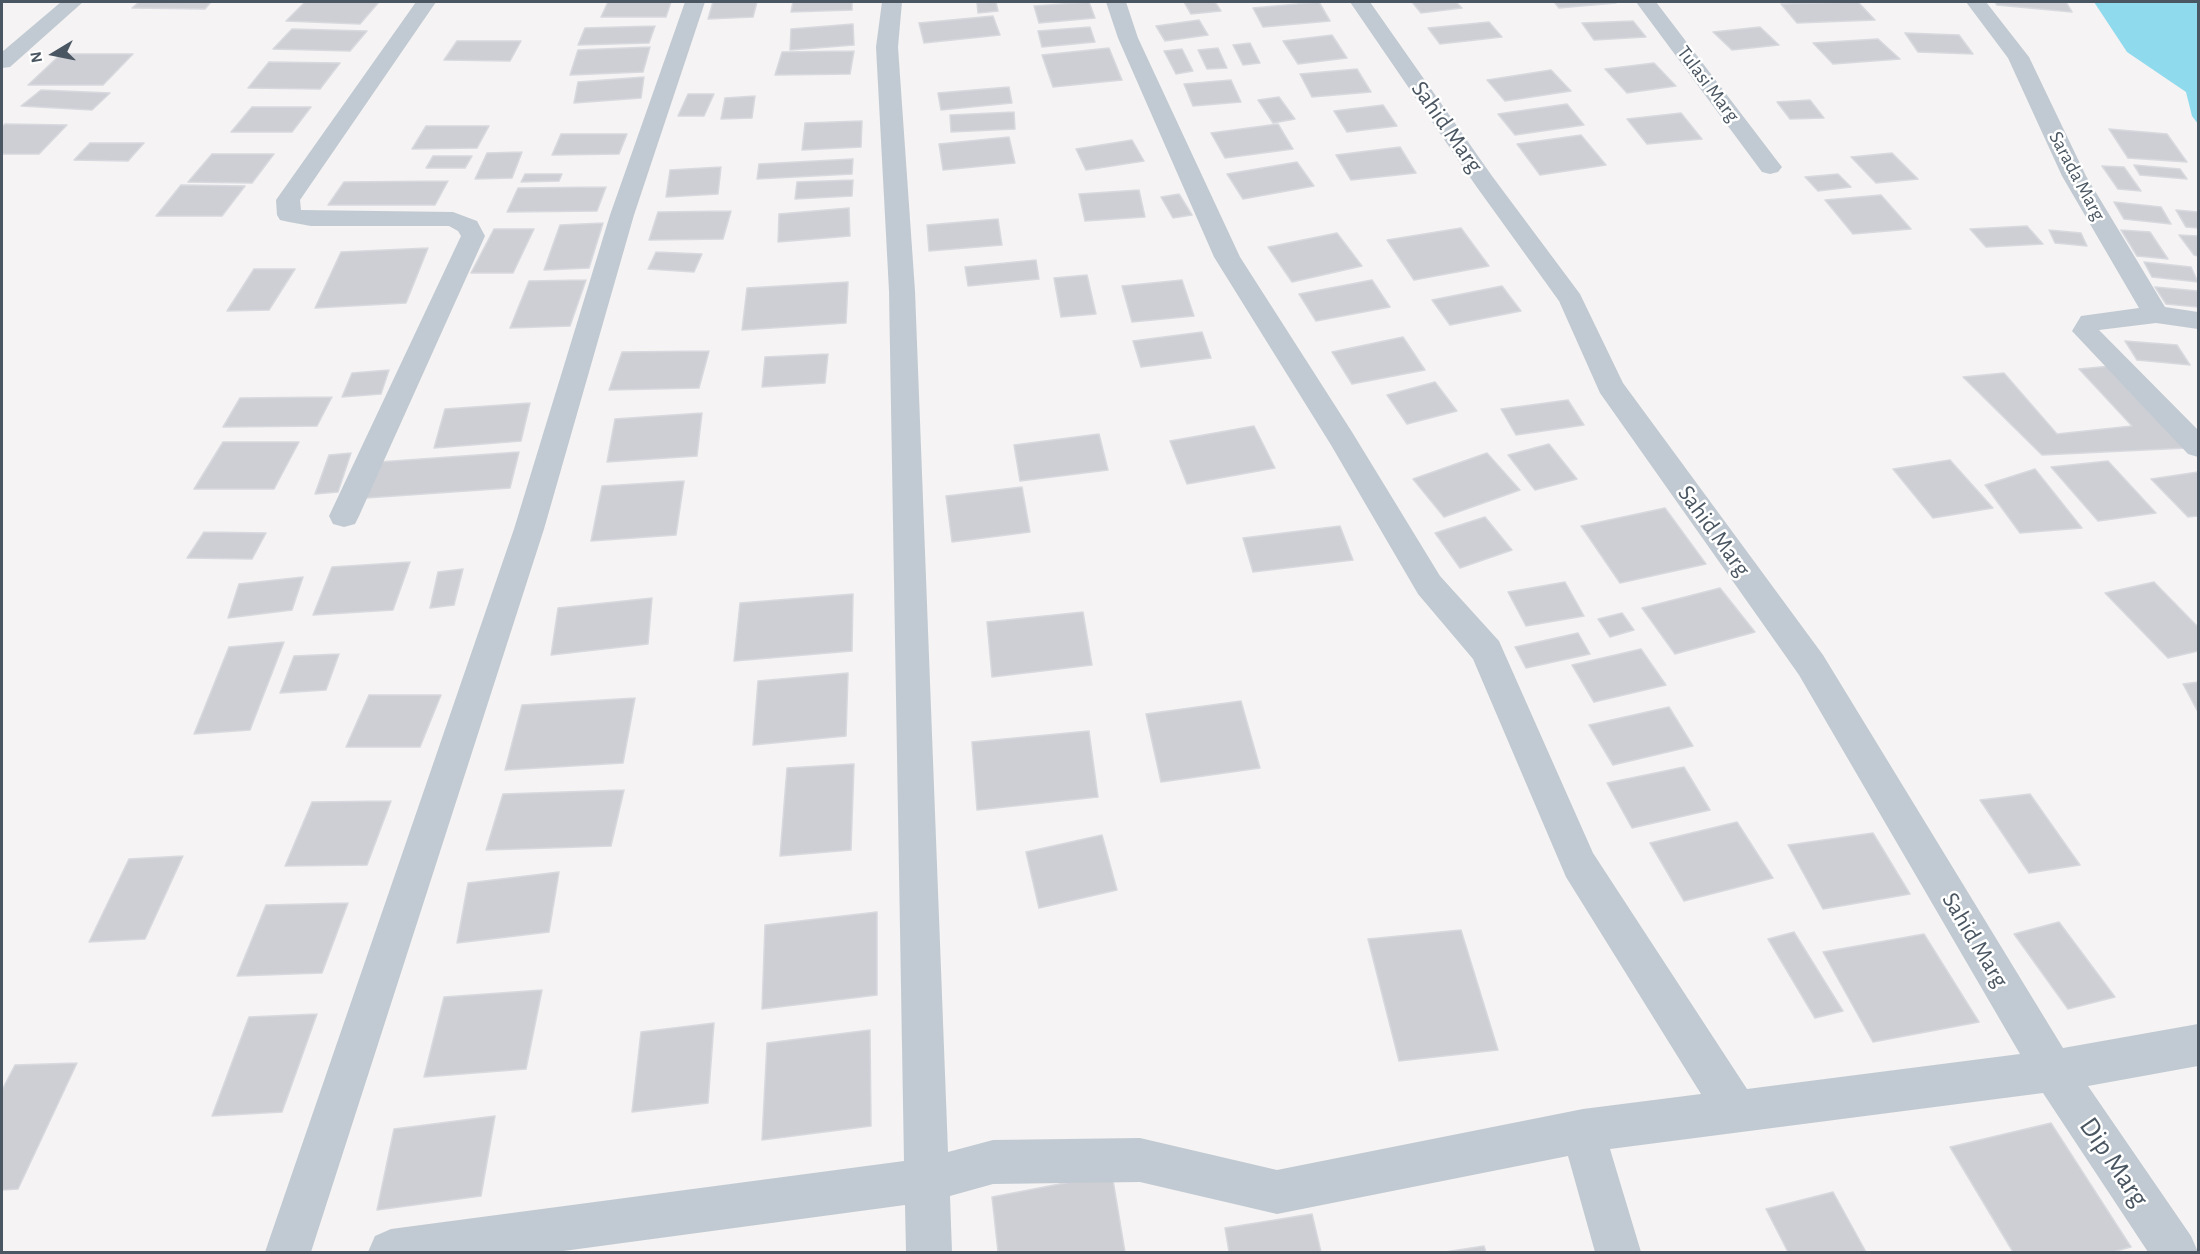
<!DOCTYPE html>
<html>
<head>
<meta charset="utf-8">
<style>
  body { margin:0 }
  #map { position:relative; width:2200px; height:1254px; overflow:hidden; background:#f5f3f3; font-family:"Alegreya Sans",sans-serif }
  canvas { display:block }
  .frame { position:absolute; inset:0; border:3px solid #4a5661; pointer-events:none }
  .north { position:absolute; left:24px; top:24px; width:60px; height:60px; -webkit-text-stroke:4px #fff; paint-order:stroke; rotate:260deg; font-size:16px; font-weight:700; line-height:24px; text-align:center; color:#4a5661 }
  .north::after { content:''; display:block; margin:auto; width:21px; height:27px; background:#4a5661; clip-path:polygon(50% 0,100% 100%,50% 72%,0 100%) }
</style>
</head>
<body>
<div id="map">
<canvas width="2200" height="1254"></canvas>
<div class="frame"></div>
<div class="north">N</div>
</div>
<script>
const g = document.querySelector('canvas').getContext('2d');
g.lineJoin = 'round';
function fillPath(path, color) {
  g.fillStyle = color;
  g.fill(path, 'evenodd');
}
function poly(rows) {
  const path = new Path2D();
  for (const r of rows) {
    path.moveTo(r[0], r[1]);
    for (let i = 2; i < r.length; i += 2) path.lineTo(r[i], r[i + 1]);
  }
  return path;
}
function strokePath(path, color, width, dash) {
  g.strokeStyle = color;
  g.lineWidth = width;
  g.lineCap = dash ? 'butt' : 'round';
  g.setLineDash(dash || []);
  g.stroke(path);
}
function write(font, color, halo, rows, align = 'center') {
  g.font = font + ' "Alegreya Sans",sans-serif';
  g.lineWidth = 5;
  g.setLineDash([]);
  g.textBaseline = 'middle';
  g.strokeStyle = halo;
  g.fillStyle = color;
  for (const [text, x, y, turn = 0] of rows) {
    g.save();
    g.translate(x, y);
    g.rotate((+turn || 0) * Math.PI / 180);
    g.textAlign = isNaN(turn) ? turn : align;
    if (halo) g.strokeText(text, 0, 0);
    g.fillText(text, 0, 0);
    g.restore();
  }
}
fillPath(poly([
  [2094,2,2198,2,2198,124,2192,116,2186,92,2127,52]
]), '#90daee');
const building = poly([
  [139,2,211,2,205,9,132,8,139,2],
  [305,2,379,2,360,24,286,21,305,2],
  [608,2,671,2,666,17,601,17,608,2],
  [713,2,757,2,753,17,708,19,713,2],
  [793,2,852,2,852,10,791,12,793,2],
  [996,2,998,11,978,13,977,3,996,2],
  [1089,2,1095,18,1039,23,1034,6,1089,2],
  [1184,2,1215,2,1221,11,1191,14,1184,2],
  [1319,2,1330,21,1263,27,1253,8,1319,2],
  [1412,2,1456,2,1462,8,1421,13,1412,2],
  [1554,2,1615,2,1616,3,1559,8,1554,2],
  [1858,2,1875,20,1797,23,1781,4,1858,2],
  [1995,2,2066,2,2072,12,1997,5,1995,2],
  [993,16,1000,35,924,43,919,23,993,16],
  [1199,20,1208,35,1165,41,1156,26,1199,20],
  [1633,21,1646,37,1594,40,1582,23,1633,21],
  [1489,22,1502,37,1440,44,1428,28,1489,22],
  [853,24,854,45,790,50,791,29,853,24],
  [655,26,649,43,578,45,585,28,655,26],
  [1090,27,1095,42,1042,47,1038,31,1090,27],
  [1760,27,1779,45,1732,50,1713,32,1760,27],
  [292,29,367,31,350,51,273,49,292,29],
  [1905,33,1959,35,1973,54,1918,52,1905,33],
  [1332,35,1347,58,1298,64,1283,41,1332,35],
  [1878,39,1900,59,1833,64,1813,43,1878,39],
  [457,41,521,41,510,61,444,60,457,41],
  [1250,43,1260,63,1243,65,1233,45,1250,43],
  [650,47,643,72,570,75,578,50,650,47],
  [1109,48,1122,80,1053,87,1042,55,1109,48],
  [1218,48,1227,68,1207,69,1198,50,1218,48],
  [1182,49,1193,71,1176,74,1164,51,1182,49],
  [854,51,850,74,775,75,782,52,854,51],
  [61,54,133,54,103,85,28,85,61,54],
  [269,62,340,63,320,89,248,88,269,62],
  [1654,63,1676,86,1627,93,1605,69,1654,63],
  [1357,69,1371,92,1312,97,1300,74,1357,69],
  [1551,70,1571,91,1505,101,1487,80,1551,70],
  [644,77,641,98,574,103,578,82,644,77],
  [1231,80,1241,102,1193,106,1184,84,1231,80],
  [1009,87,1012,103,941,110,938,93,1009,87],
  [41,90,110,93,92,110,21,106,41,90],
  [688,94,714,94,704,116,678,116,688,94],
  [755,96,752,118,721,119,725,98,755,96],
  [1279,97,1295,119,1273,123,1258,100,1279,97],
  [1810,100,1824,118,1790,119,1777,102,1810,100],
  [1567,104,1584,125,1515,135,1498,114,1567,104],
  [1383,105,1397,126,1347,132,1334,111,1383,105],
  [252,107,311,107,292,132,231,132,252,107],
  [1014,112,1015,129,951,132,950,115,1014,112],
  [1681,113,1702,139,1647,144,1627,119,1681,113],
  [862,121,861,147,802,150,805,123,862,121],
  [5,124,67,125,39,154,2,154,2,127,5,124],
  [1278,124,1293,149,1225,158,1211,133,1278,124],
  [426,126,489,126,477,148,412,149,426,126],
  [2109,129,2167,134,2187,162,2128,158,2109,129],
  [561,134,627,134,619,154,552,155,561,134],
  [1581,135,1606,165,1540,175,1517,144,1581,135],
  [1009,137,1015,163,943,170,939,144,1009,137],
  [1132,140,1144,161,1086,170,1076,149,1132,140],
  [90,143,144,143,128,161,74,160,90,143],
  [1400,147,1416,173,1351,180,1336,155,1400,147],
  [522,152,512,178,475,179,487,153,522,152],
  [1892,153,1918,179,1876,183,1851,157,1892,153],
  [212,154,274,154,252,183,188,182,212,154],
  [433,156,472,156,465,168,426,168,433,156],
  [853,159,852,174,757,179,759,164,853,159],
  [1297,162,1314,186,1243,199,1227,174,1297,162],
  [2134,165,2180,169,2187,179,2140,175,2134,165],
  [2102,166,2124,167,2141,191,2118,189,2102,166],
  [721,167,718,194,666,197,670,170,721,167],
  [525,174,562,174,559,181,521,182,525,174],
  [1838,174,1851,187,1818,191,1805,177,1838,174],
  [853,180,852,196,795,199,797,182,853,180],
  [448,181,435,205,328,205,344,182,448,181],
  [181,185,245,186,222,216,156,216,181,185],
  [606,187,597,211,507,212,518,188,606,187],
  [1139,190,1145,217,1085,221,1079,194,1139,190],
  [1179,194,1192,215,1173,218,1161,197,1179,194],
  [1881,195,1911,229,1853,234,1825,200,1881,195],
  [2114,202,2161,207,2171,224,2124,219,2114,202],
  [849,208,850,236,778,242,779,214,849,208],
  [2176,210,2198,212,2198,228,2186,227,2176,210],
  [731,211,723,239,649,240,658,212,731,211],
  [998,219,1002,245,929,251,927,225,998,219],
  [603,223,589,268,544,270,560,225,603,223],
  [2027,226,2043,244,1986,247,1970,229,2027,226],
  [1461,228,1489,266,1414,280,1387,240,1461,228],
  [494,229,534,229,513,273,471,273,494,229],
  [2049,230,2081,233,2087,246,2055,243,2049,230],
  [2121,230,2150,232,2168,259,2137,256,2121,230],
  [1337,233,1362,266,1292,282,1268,247,1337,233],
  [2179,235,2198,236,2198,256,2194,255,2179,235],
  [428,248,406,303,315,308,341,252,428,248],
  [656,252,702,254,694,272,648,269,656,252],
  [1036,260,1039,279,968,286,965,267,1036,260],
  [2144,262,2191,267,2198,282,2152,277,2144,262],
  [254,269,295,269,269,310,227,311,254,269],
  [1087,275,1096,314,1061,317,1054,278,1087,275],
  [586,280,570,326,510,328,529,281,586,280],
  [1182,280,1194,316,1132,322,1122,286,1182,280],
  [1372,280,1390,307,1316,321,1299,294,1372,280],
  [848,282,846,323,742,330,747,288,848,282],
  [1502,286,1521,311,1450,325,1432,300,1502,286],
  [2155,287,2198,291,2198,307,2166,304,2155,287],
  [1202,332,1211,358,1141,367,1133,341,1202,332],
  [1403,337,1425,370,1352,384,1332,352,1403,337],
  [2125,341,2177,345,2190,365,2137,360,2125,341],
  [709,351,699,388,609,390,622,352,709,351],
  [828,354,825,383,762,387,765,357,828,354],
  [2111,366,2187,448,2042,455,1963,377,2004,373,2057,434,2132,426,2079,369,2111,366],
  [389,370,381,394,342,397,352,373,389,370],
  [1435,382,1457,411,1407,424,1387,395,1435,382],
  [332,397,317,426,223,427,240,398,332,397],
  [1568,400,1584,425,1516,435,1501,409,1568,400],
  [530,403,521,441,434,448,445,409,530,403],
  [702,413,697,456,607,462,615,419,702,413],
  [1254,426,1275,468,1187,484,1170,441,1254,426],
  [1099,434,1108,470,1020,481,1014,445,1099,434],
  [223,442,299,442,274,489,194,489,223,442],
  [1549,444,1577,479,1535,490,1508,455,1549,444],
  [519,452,510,488,366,498,379,462,519,452],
  [351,453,338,492,315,494,329,455,351,453],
  [1487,453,1520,490,1444,517,1413,479,1487,453],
  [1950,460,1993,508,1933,518,1893,469,1950,460],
  [2108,461,2156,513,2098,521,2051,467,2108,461],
  [2035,469,2082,528,2020,533,1985,485,2035,469],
  [2198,472,2198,516,2188,517,2151,479,2198,472],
  [684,481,676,535,591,541,602,486,684,481],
  [1022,487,1030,532,952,542,946,496,1022,487],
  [1665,508,1706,564,1620,583,1581,526,1665,508],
  [1485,517,1512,550,1460,568,1435,533,1485,517],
  [1340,526,1353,560,1253,572,1243,538,1340,526],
  [204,532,266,533,252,559,187,558,204,532],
  [410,562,393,610,313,615,332,567,410,562],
  [463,569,454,605,430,608,438,572,463,569],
  [303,577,292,610,228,618,239,584,303,577],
  [1565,582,1584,616,1526,626,1508,592,1565,582],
  [2154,582,2198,627,2198,651,2168,658,2105,593,2154,582],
  [1720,588,1755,632,1675,654,1642,608,1720,588],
  [853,594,852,651,734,661,740,603,853,594],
  [652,598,648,644,551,655,558,608,652,598],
  [1083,612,1092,665,992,677,987,622,1083,612],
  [1622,613,1634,630,1610,637,1598,619,1622,613],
  [1578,633,1590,654,1526,668,1515,647,1578,633],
  [284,642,250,730,194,734,229,647,284,642],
  [1641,649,1666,685,1594,702,1572,665,1641,649],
  [339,654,326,690,280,693,294,656,339,654],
  [848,673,846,736,753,745,758,681,848,673],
  [2198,682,2198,712,2183,684,2198,682],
  [369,695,441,695,420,747,346,747,369,695],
  [635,698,623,763,505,770,522,705,635,698],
  [1241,701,1260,768,1161,782,1146,714,1241,701],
  [1669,707,1693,746,1613,765,1589,725,1669,707],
  [1089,731,1098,797,977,810,972,742,1089,731],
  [854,764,851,850,780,856,787,768,854,764],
  [1684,767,1710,810,1632,828,1607,783,1684,767],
  [624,790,611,846,486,850,503,794,624,790],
  [2030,794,2080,865,2029,873,1980,800,2030,794],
  [391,801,367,865,285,866,312,802,391,801],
  [1737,822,1773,878,1684,901,1650,843,1737,822],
  [1873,833,1910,894,1823,909,1788,845,1873,833],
  [1102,835,1117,890,1039,908,1026,852,1102,835],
  [183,856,145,939,89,942,129,859,183,856],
  [559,872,549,932,457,943,468,883,559,872],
  [348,903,322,973,237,976,266,905,348,903],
  [877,912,877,995,762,1009,765,925,877,912],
  [2059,922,2115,997,2068,1009,2014,934,2059,922],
  [1461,930,1498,1050,1399,1061,1368,939,1461,930],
  [1794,932,1843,1011,1815,1018,1768,939,1794,932],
  [1924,934,1979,1022,1873,1042,1823,952,1924,934],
  [542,990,526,1069,424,1077,444,997,542,990],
  [317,1014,282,1112,212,1116,249,1017,317,1014],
  [714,1023,708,1103,632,1112,641,1032,714,1023],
  [870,1030,871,1126,762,1140,767,1043,870,1030],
  [77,1063,18,1189,2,1190,2,1090,15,1065,77,1063],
  [495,1116,481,1196,377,1210,394,1129,495,1116],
  [2051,1123,2131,1247,2112,1252,2013,1252,1950,1147,2051,1123],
  [1112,1174,1125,1252,998,1252,992,1197,1112,1174],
  [1833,1192,1866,1252,1788,1252,1766,1209,1833,1192],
  [1312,1214,1321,1252,1229,1252,1225,1228,1312,1214],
  [1484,1246,1486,1252,1445,1252,1484,1246]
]);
fillPath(building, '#cdcfd5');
strokePath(building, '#d7d9de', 1.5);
fillPath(poly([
  [416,2,436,2,300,200,301,210,453,212,477,221,485,236,359,516,355,524,344,527,333,524,329,516,461,236,458,231,449,226,311,226,289,222,280,220,277,215,276,200,416,2],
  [685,2,705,2,634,215,544,529,311,1252,265,1252,514,529,610,215,685,2],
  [882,2,902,2,898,47,915,291,948,1152,993,1140,1140,1138,1277,1170,1583,1109,1701,1094,1566,877,1473,659,1418,594,1331,445,1214,257,1118,38,1106,2,1126,2,1138,38,1240,257,1352,432,1440,576,1499,641,1593,853,1747,1089,2020,1054,1799,675,1600,393,1559,301,1476,186,1350,2,1370,2,1492,176,1580,294,1623,383,1823,655,2063,1048,2198,1024,2198,1066,2088,1086,2191,1236,2198,1252,2148,1252,2043,1093,1610,1149,1641,1252,1595,1252,1568,1156,1277,1214,1140,1182,993,1184,950,1196,952,1252,906,1252,905,1205,556,1252,368,1252,375,1236,391,1229,904,1161,889,291,876,47,882,2],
  [1636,2,1656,2,1778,162,1782,167,1778,172,1770,174,1762,172,1636,2],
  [1966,2,1986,2,2029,57,2086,176,2165,307,2198,312,2198,329,2156,323,2099,330,2198,430,2198,457,2188,454,2072,331,2081,316,2139,308,2062,176,2008,58,1966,2]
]), '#c1cad2');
fillPath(poly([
  [61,2,83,2,10,67,2,68,2,52,61,2]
]), '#c1cad2');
write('20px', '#4a5661', '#fff', [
  ["Tulasi Marg",1708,84,53],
  ["Sarada Marg",2077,176,62]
]);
write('24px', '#4a5661', '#fff', [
  ["Sahid Marg",1447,127,55],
  ["Sahid Marg",1714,531,54],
  ["Sahid Marg",1975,940,59]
]);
write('28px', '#4a5661', '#fff', [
  ["Dip Marg",2114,1162,56]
]);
</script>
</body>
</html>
